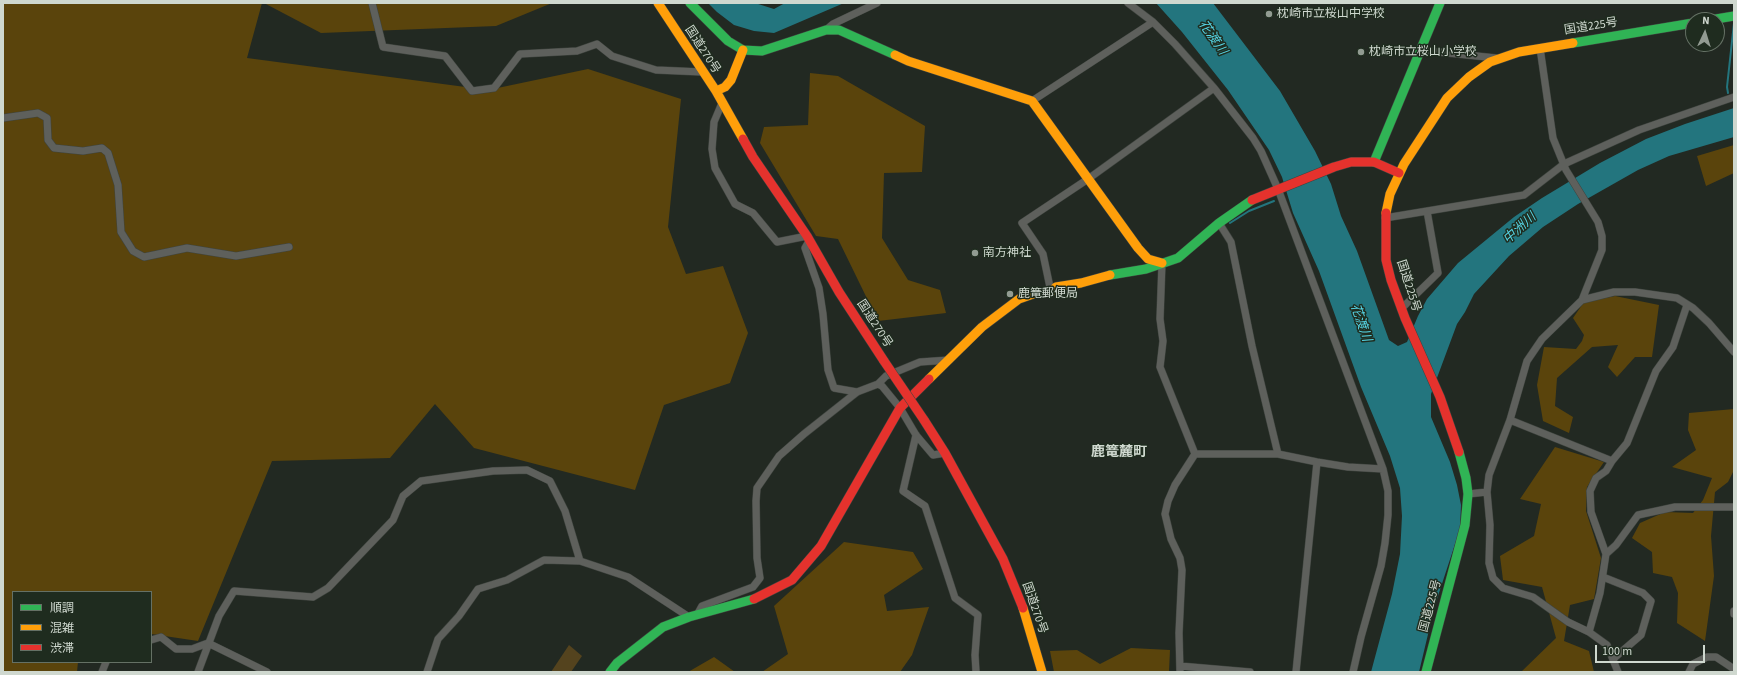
<!DOCTYPE html>
<html>
<head>
<meta charset="utf-8">
<style>
  body { margin:0 }
  #map { position:relative; width:1737px; height:675px; overflow:hidden; background:#222922; font-family:"Source Sans 3","Noto Sans JP",sans-serif }
  canvas { display:block }
  .frame { position:absolute; inset:0; border:4px solid #cfd8cf; pointer-events:none }
  .legend { position:absolute; left:12px; top:591px; width:140px; height:72px; box-sizing:border-box; background:#1f2c1f; border:1px solid #657165; margin:0; padding:5px 7px; list-style:none; font-size:12px; color:#cfd8cf }
  .legend li { display:flex; align-items:center; gap:8px; height:20px }
  .legend b { width:20px; border:1px solid #657165 }
  .north { position:absolute; left:1685px; top:12px; width:40px; height:40px; box-sizing:border-box; background:#1f2c1f; border:1px solid #657165; border-radius:50%; rotate:4deg; font-size:11px; font-weight:700; line-height:16px; text-align:center; color:#cfd8cf }
  .north::after { content:''; display:block; margin:auto; width:14px; height:18px; background:#929b92; clip-path:polygon(50% 0,100% 100%,50% 72%,0 100%) }
  .scale { position:absolute; left:1595px; top:645px; width:110px; height:18px; box-sizing:border-box; border:2px solid #cfd8cf; border-top:0; padding-left:5px; font-size:12px; line-height:14px; white-space:nowrap; color:#cfd8cf; -webkit-text-stroke:3px #1f2c1f; paint-order:stroke }
</style>
</head>
<body>
<div id="map">
<canvas width="1737" height="675"></canvas>
<div class="frame"></div>
<ul class="legend">
<li><b style="height:5px;background:#30b455"></b>順調</li>
<li><b style="height:5px;background:#ff9f0a"></b>混雑</li>
<li><b style="height:5px;background:#e5322d"></b>渋滞</li>
</ul>
<div class="north">N</div>
<div class="scale">100 m</div>
</div>
<script>
const g = document.querySelector('canvas').getContext('2d');
g.lineJoin = 'round';
function fillPath(path, color) {
  g.fillStyle = color;
  g.fill(path, 'evenodd');
}
function poly(rows) {
  const path = new Path2D();
  for (const r of rows) {
    path.moveTo(r[0], r[1]);
    for (let i = 2; i < r.length; i += 2) path.lineTo(r[i], r[i + 1]);
  }
  return path;
}
function strokePath(path, color, width, dash) {
  g.strokeStyle = color;
  g.lineWidth = width;
  g.lineCap = dash ? 'butt' : 'round';
  g.setLineDash(dash || []);
  g.stroke(path);
}
function write(font, color, halo, rows, align = 'center') {
  g.font = font + ' "Source Sans 3","Noto Sans JP",sans-serif';
  g.lineWidth = 3;
  g.setLineDash([]);
  g.textBaseline = 'middle';
  g.strokeStyle = halo;
  g.fillStyle = color;
  for (const [text, x, y, turn = 0] of rows) {
    g.save();
    g.translate(x, y);
    g.rotate((+turn || 0) * Math.PI / 180);
    g.textAlign = isNaN(turn) ? turn : align;
    if (halo) g.strokeText(text, 0, 0);
    g.fillText(text, 0, 0);
    g.restore();
  }
}
fillPath(poly([
  [569,645,582,656,571,672,551,672]
]), '#54431e');
fillPath(poly([
  [3,3,262,3,247,58,488,90,588,69,681,99,668,227,686,274,723,266,748,333,730,383,664,405,635,490,474,448,435,404,390,458,272,461,198,641,151,634,151,592,13,592,13,662,78,662,77,672,3,672],
  [264,3,552,3,496,26,321,33],
  [810,73,838,76,925,126,922,172,884,173,882,238,908,280,940,290,946,313,878,321,838,239,816,236,760,143,764,127,808,125],
  [1734,145,1734,173,1706,186,1697,156],
  [1615,296,1659,305,1652,357,1635,357,1617,377,1608,367,1618,345,1592,347,1557,378,1555,406,1573,417,1569,433,1543,421,1537,385,1544,347,1576,349,1582,341,1584,335,1573,318,1584,302],
  [1734,409,1734,470,1728,482,1715,492,1711,536,1714,576,1705,641,1677,623,1678,593,1672,577,1653,573,1652,552,1632,538,1640,523,1665,512,1693,513,1703,500,1712,478,1672,467,1696,450,1688,430,1689,413],
  [1555,447,1604,462,1587,487,1586,511,1601,558,1594,599,1570,605,1564,641,1589,651,1594,672,1521,672,1556,638,1542,587,1503,580,1500,556,1534,536,1541,504,1520,499],
  [844,542,913,552,923,569,884,595,887,611,929,607,912,655,900,672,762,672,788,654,774,606],
  [1131,648,1170,650,1169,672,1054,672,1050,651,1077,650,1100,664],
  [714,657,735,672,688,672]
]), '#5a440c');
fillPath(poly([
  [708,3,755,3,774,9,785,3,844,3,774,33,754,31,734,25,717,12],
  [1156,3,1213,3,1280,91,1315,151,1331,184,1341,216,1357,251,1389,340,1398,346,1407,342,1418,316,1427,299,1458,263,1514,217,1542,198,1600,163,1646,139,1685,124,1734,108,1734,137,1669,156,1638,170,1578,204,1543,227,1509,256,1474,294,1465,312,1457,324,1431,394,1431,417,1450,462,1457,485,1461,505,1460,529,1435,605,1419,672,1371,672,1392,594,1400,554,1402,516,1400,488,1390,456,1361,387,1319,271,1293,213,1282,177,1269,150,1228,90,1182,32]
]), '#23757e');
strokePath(poly([
  [1728,93,1727,87,1734,23],
  [1230,223,1249,211,1274,201]
]), '#23757e', 2);
const street = poly([
  [372,3,383,47,445,56,472,91,494,88,520,54,577,51,597,44,612,56,656,70,702,72],
  [1128,3,1153,22,1175,44,1214,88,1253,138,1261,151,1278,189,1383,469],
  [826,30,833,24,877,3],
  [1540,48,1553,138,1566,170,1598,222,1602,236,1602,250,1582,300],
  [1419,50,1496,58],
  [1032,101,1153,22],
  [722,103,714,122,712,149,715,168,735,204,753,213,777,242,807,236],
  [3,118,38,113,47,118,48,140,54,148,83,151,102,148,108,153,118,185,121,232,133,251,144,257,187,248,236,256,289,247],
  [1385,218,1524,195,1564,164,1639,130,1734,97],
  [1219,223,1231,242,1252,346,1278,454],
  [809,241,805,248,819,288,823,314,828,370,834,388,857,392],
  [1162,263,1160,319,1163,341,1160,367,1195,454,1175,485,1168,501,1165,514,1171,539,1180,558,1182,570,1179,633,1180,672],
  [1051,292,1043,254,1022,223,1088,179,1214,88],
  [1401,309,1438,273,1427,211],
  [878,384,886,376,920,362,949,360],
  [1510,420,1612,461,1606,471,1596,478,1590,491,1591,512,1606,554,1600,593,1589,632],
  [916,435,903,491,925,506,955,598,978,615,975,655,976,672],
  [1195,454,1278,454,1317,462,1348,467,1383,469,1388,491,1388,515,1385,543,1381,566,1361,637,1353,672],
  [1612,461,1627,443,1656,371,1673,347,1687,305],
  [1487,492,1490,525,1489,563,1493,578,1503,588,1533,597,1568,622,1589,632,1607,645,1618,672],
  [1468,494,1487,492,1489,475,1510,420,1527,361,1542,339,1582,300,1614,292,1635,292,1677,298,1693,308,1709,323,1734,352],
  [1606,554,1616,545,1638,515,1675,507,1734,507],
  [1603,577,1643,593,1651,601,1641,635,1613,659],
  [1734,611,1734,614],
  [697,615,702,606,753,587,760,578,757,558,756,501,757,488,779,456,804,434,857,392,878,384,882,386,900,408,916,435,933,455,945,453],
  [151,640,161,637,176,649,192,649,208,643,267,672],
  [1180,666,1250,672],
  [102,672,106,662],
  [198,672,219,616,234,591,313,597,328,588,393,520,403,496,421,481,493,471,527,470,550,481,565,511,580,561],
  [427,672,438,639,459,616,478,589,507,580,544,560,580,561,628,577,689,617],
  [1296,672,1317,462],
  [1689,672,1693,664,1707,657,1716,657,1734,669]
]);
const fast = poly([
  [690,3,728,41,743,50,762,51,826,30,839,30,895,55],
  [1710,20,1734,16],
  [1573,43,1693,23],
  [1374,162,1440,3],
  [1110,275,1146,269,1178,258,1219,223,1252,200],
  [610,672,617,663,663,627,689,617,754,599],
  [1426,672,1465,525,1468,494,1466,478,1459,452]
]);
const slow = poly([
  [658,3,716,91,743,139],
  [895,55,908,61,1032,101,1138,248,1148,259,1162,263],
  [716,91,725,87,731,80,743,50],
  [1386,213,1390,194,1404,164,1447,98,1469,77,1490,62,1519,52,1573,43],
  [929,379,982,327,1019,299,1036,293,1051,292,1056,287,1081,283,1110,275],
  [1023,608,1042,672]
]);
const jam = poly([
  [743,139,753,157,807,236,839,292,884,361],
  [1252,200,1334,167,1351,162,1374,162,1399,173],
  [1386,213,1386,260,1391,280,1405,318,1440,397,1459,452],
  [924,420,945,453,1003,559,1023,608],
  [754,599,792,580,821,546,900,408,929,379]
]);
strokePath(street, '#3f443f', 8);
strokePath(fast, '#3f443f', 10);
strokePath(slow, '#3f443f', 10);
strokePath(jam, '#3f443f', 10);
strokePath(street, '#5e605c', 7);
strokePath(fast, '#30b455', 9);
strokePath(slow, '#ff9f0a', 9);
strokePath(jam, '#e5322d', 9);
const jamBridge = poly([
  [884,361,924,420]
]);
strokePath(jamBridge, '#3f443f', 10, []);
strokePath(jamBridge, '#e5322d', 9);
for (const [x, y, r, color] of [
  [1269,14,4,"#929b92"],
  [1361,52,4,"#929b92"],
  [975,253,4,"#929b92"],
  [1010,294,4,"#929b92"]
]) {
  const dot = new Path2D();
  dot.arc(x, y, r, 0, 2 * Math.PI);
  g.fillStyle = color;
  g.fill(dot);
  strokePath(dot, '#1f2c1f', 1.5);
}
write('12px', '#cfd8cf', '#1f2c1f', [
  ["枕崎市立桜山中学校",1277,14],
  ["枕崎市立桜山小学校",1369,52],
  ["南方神社",983,253],
  ["鹿篭郵便局",1018,294]
], 'left');
write('12px', '#cfd8cf', '#1f2c1f', [
  ["国道225号",1591,27,-9],
  ["国道270号",702,50,57],
  ["国道225号",1408,286,72],
  ["国道270号",874,324,57],
  ["国道225号",1431,606,-75],
  ["国道270号",1034,608,71]
]);
write('italic 13px', '#56d5e5', '#1f2c1f', [
  ["花渡川",1212,38,55],
  ["中洲川",1520,229,-42],
  ["花渡川",1360,323,71]
]);
write('bold 14px', '#cfd8cf', '#1f2c1f', [
  ["鹿篭麓町",1119,453]
]);
</script>
</body>
</html>
